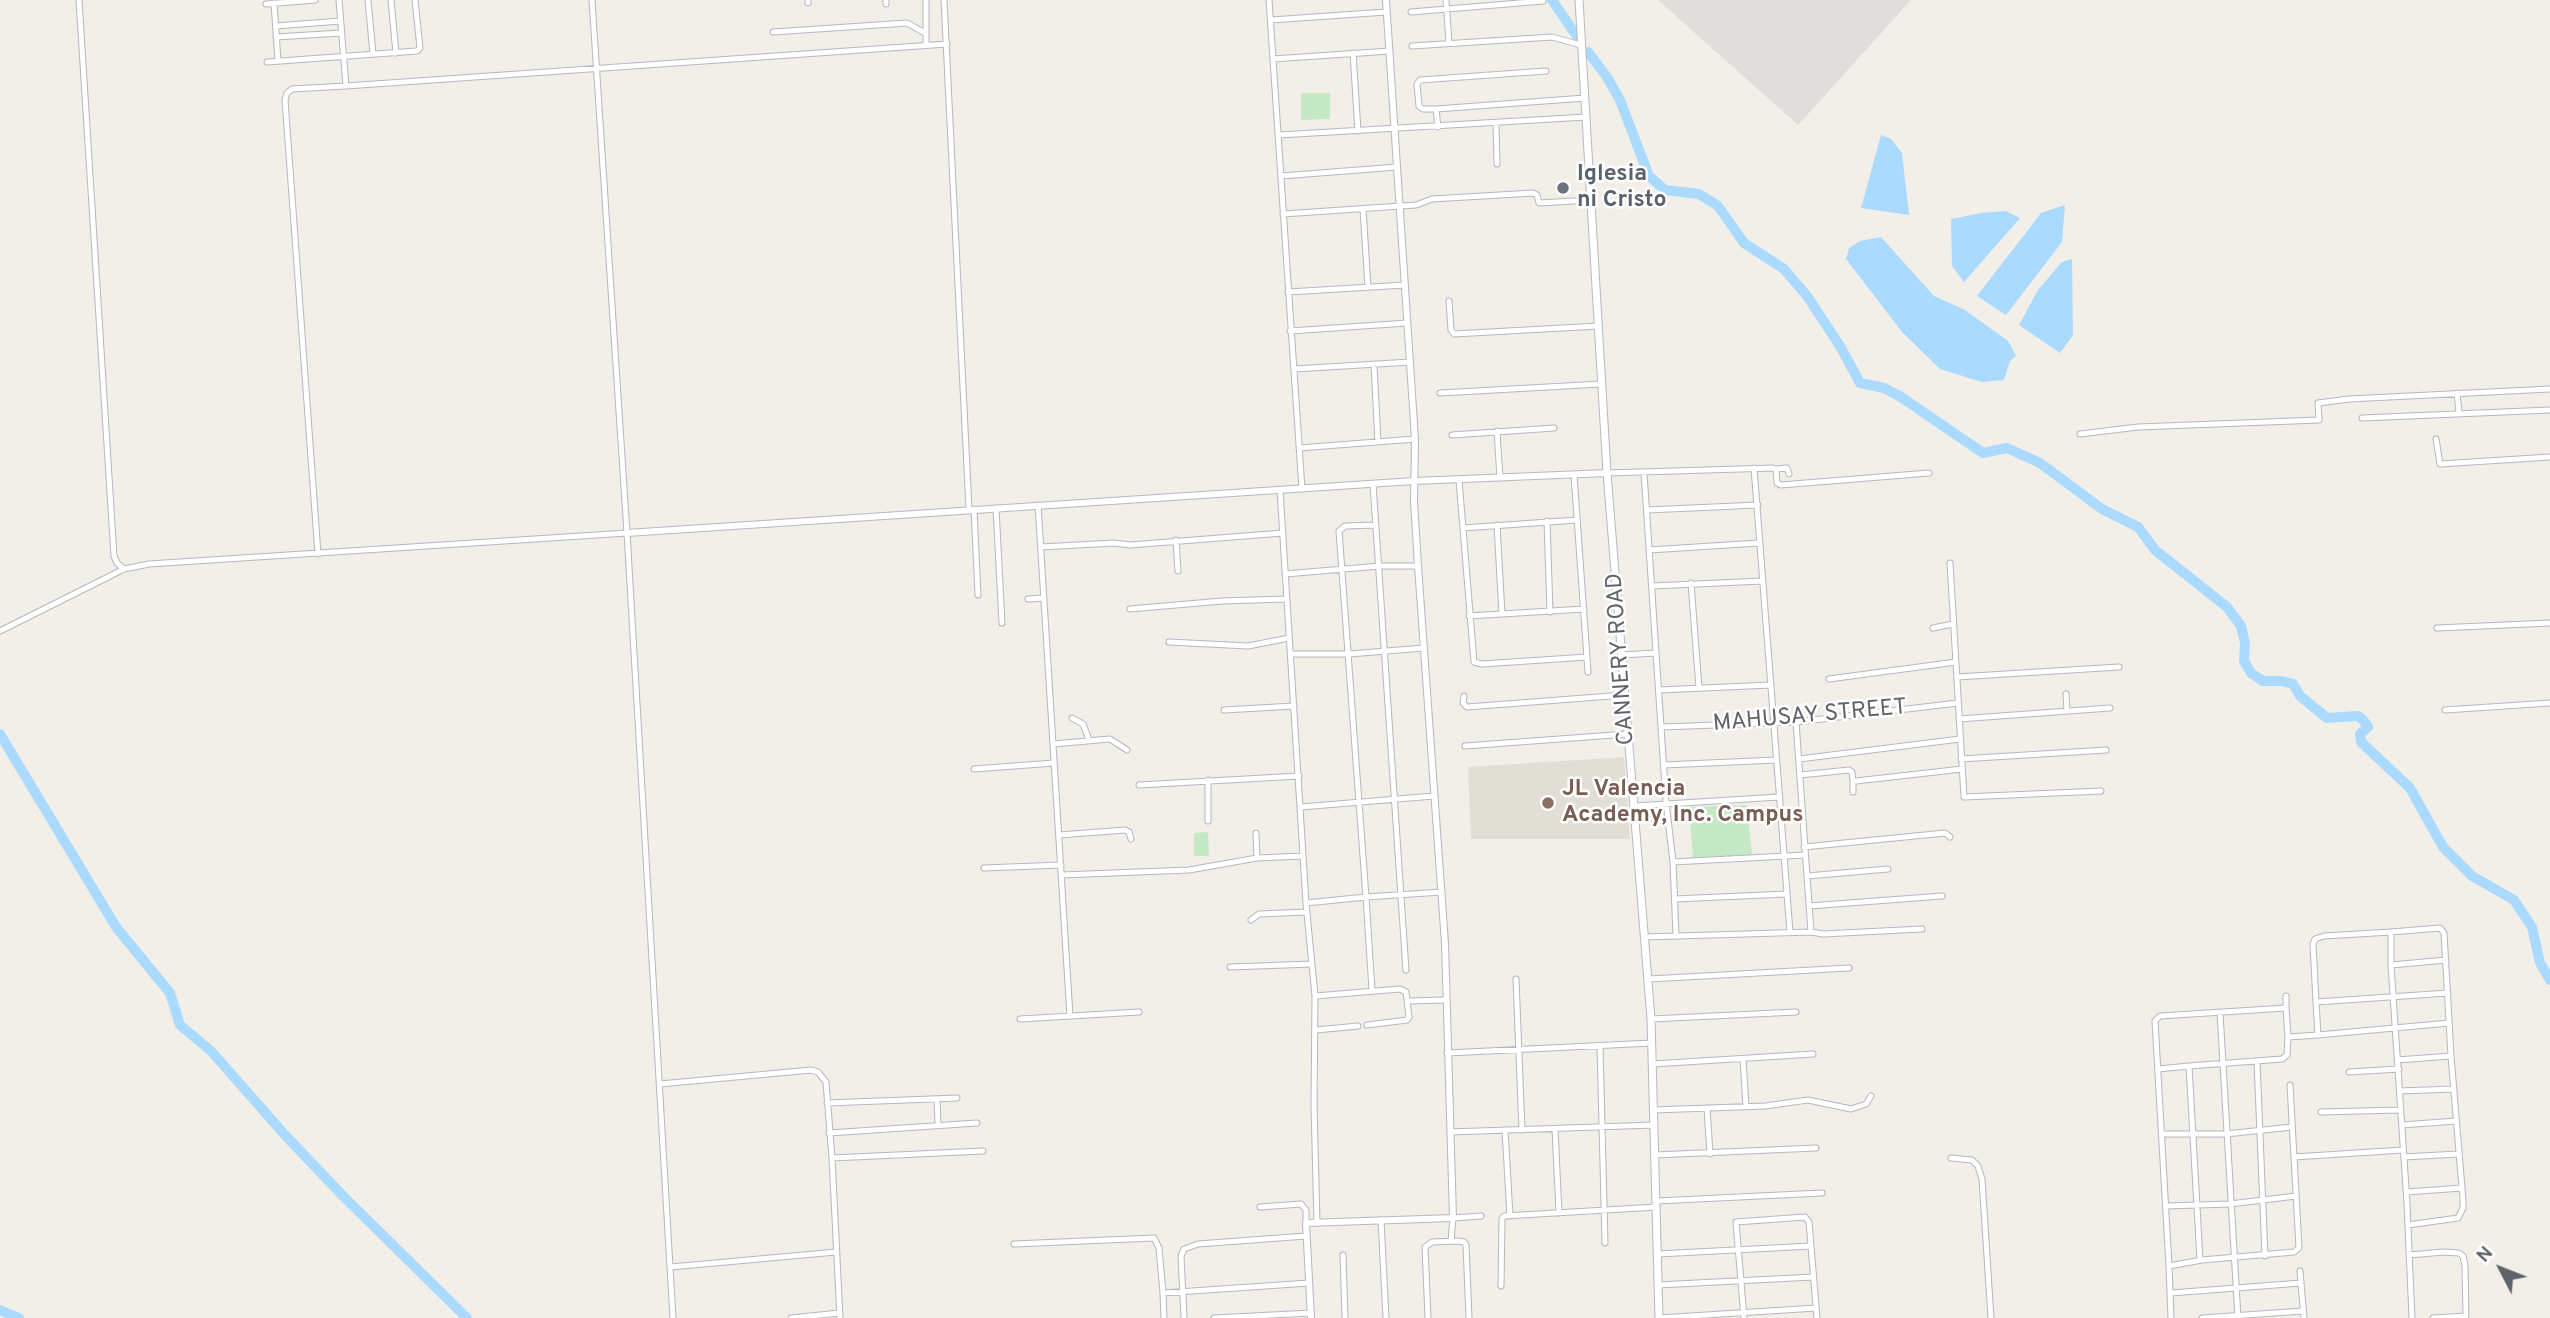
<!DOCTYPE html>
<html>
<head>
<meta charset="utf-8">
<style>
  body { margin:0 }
  #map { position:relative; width:2550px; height:1318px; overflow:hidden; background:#f1efe8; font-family:Overpass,sans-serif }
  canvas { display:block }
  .north { position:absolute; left:2466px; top:1234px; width:70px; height:70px; -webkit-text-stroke:5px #fff; paint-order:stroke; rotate:312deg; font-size:19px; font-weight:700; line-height:28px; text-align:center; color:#5f6368 }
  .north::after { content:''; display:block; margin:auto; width:24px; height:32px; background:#5f6368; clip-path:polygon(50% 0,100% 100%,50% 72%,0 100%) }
</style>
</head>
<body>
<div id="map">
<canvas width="2550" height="1318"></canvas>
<div class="north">N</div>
</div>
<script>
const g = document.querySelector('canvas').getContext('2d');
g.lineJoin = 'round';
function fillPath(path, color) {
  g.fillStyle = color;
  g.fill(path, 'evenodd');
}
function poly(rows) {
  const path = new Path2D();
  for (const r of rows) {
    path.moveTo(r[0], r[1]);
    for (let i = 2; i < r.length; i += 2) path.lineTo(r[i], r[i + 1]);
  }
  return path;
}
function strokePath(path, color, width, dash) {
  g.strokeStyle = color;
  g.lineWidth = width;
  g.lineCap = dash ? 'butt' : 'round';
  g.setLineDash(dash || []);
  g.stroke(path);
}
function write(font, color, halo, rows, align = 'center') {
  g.font = font + ' Overpass,sans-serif';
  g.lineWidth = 5;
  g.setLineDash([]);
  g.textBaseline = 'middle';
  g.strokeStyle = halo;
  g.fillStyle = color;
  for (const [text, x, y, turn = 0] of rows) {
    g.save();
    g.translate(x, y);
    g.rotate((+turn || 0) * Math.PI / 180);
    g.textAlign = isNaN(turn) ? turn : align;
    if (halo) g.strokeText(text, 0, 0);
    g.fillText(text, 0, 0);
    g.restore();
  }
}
fillPath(poly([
  [1658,0,1911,0,1798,125]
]), '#e0deda');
fillPath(poly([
  [1624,757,1630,839,1471,839,1468,767]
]), '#e1ded6');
fillPath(poly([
  [1301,93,1330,93,1330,119,1301,120],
  [1747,805,1752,855,1693,858,1689,807],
  [1208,832,1209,856,1194,856,1194,833]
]), '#c5e8c5');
fillPath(poly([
  [1881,135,1891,139,1902,153,1909,215,1861,208],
  [2065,205,2062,242,2006,315,1977,296,2041,213],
  [2006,211,2020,218,1964,282,1952,266,1951,219,1981,213],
  [1881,237,1934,296,1965,310,2008,341,2016,356,2010,361,2004,380,1982,382,1940,369,1902,332,1846,259,1849,248,1860,241],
  [2072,259,2073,335,2060,353,2019,325,2038,290,2062,262]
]), '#aadaff');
strokePath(poly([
  [1552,0,1576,35],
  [1588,52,1607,77,1620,100,1649,176,1665,190,1699,194,1718,206,1744,243,1784,269,1807,296,1840,346,1860,383,1884,388,1901,397,1983,453,2007,448,2040,463,2102,509,2138,527,2155,550,2227,607,2241,626,2245,643,2244,661,2251,673,2263,681,2282,681,2293,684,2300,696,2327,718,2358,716,2363,720,2368,727,2360,734,2361,742,2410,788,2443,847,2472,876,2514,900,2532,927,2540,963,2550,980],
  [0,734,116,927,170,993,180,1025,211,1051,285,1135,343,1196,467,1318],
  [0,1310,19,1318]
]), '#aadaff', 10);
const minor = poly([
  [79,0,114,556,117,563,124,569],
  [368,0,373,54],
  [391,0,396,53],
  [592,0,627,533,673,1318],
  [886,0,886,4],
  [944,0,969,509],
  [1269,0,1302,489],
  [1446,0,1449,43],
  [274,3,278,61],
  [808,3,808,0],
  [266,4,315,0],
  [1411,12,1543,1],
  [1271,20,1386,12],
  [276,26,340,21],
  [773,32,907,23,925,33],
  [276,37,341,33],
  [926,45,926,0],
  [1412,46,1552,37,1581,45],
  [1353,53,1358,131],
  [1273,59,1390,51],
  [267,62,417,51,420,48,415,0],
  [346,86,947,44],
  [1436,109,1585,98],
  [1496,124,1497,164],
  [1438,127,1436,109,1423,109,1419,106,1417,84,1420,80,1546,71],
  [1279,135,1586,117],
  [1281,176,1397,167],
  [1363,209,1368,287],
  [1283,214,1416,205,1432,199,1533,193,1537,195,1539,203,1591,200],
  [1288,292,1405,285],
  [1449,301,1451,330,1454,334,1598,326],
  [1290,331,1407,323],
  [1374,365,1378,442],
  [1294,369,1410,362],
  [1440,393,1601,384],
  [2457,393,2459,413],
  [2362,418,2550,410],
  [1497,431,1500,478],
  [2080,434,2138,427,2319,420,2318,403,2349,399,2550,389],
  [1452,435,1554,428],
  [2436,439,2440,464,2550,457],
  [1299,448,1415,439],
  [1754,468,1790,932],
  [1776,469,1787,468,1789,474],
  [1607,473,1773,468,1776,469,1777,483,1781,485,1929,473],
  [1644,473,1666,802,1673,862,1676,936],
  [1574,475,1588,672],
  [1459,480,1474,662,1482,664,1587,657],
  [1373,484,1406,970],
  [1280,490,1306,903,1315,996,1314,1106,1317,1223],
  [1038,505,1070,1016],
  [996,508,1002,623],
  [974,509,978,595],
  [1647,510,1758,505],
  [1547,521,1550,612],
  [1375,525,1345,526,1339,531,1366,897,1442,892],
  [1497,525,1502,614],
  [1463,528,1577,520],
  [1176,540,1178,571],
  [1041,547,1114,543,1130,545,1283,533],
  [1649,550,1759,543],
  [318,554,285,100,287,93,292,89,346,86,339,0],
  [1950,563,1964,797,2101,791],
  [1285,574,1380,566,1418,566],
  [1691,583,1699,688],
  [1652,586,1763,581],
  [1028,599,1044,598],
  [1130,609,1222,601,1286,599],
  [1469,616,1584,609],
  [1933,628,1953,624],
  [2437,628,2550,623],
  [0,631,124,569,149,564,627,533],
  [1169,642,1248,646,1289,638],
  [1291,654,1349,654,1424,648],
  [1622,655,1655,653],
  [1957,677,2119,667],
  [1829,679,1956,662],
  [1659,690,1771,685],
  [2066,694,2067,711],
  [1464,696,1463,703,1467,707,1624,695],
  [1224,710,1294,706],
  [2445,710,2550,703],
  [1072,718,1083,724,1089,740],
  [1959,719,2110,708],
  [1662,727,1796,722,1958,703],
  [1053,744,1110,739,1127,750],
  [1465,746,1627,734],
  [1799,759,1960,739],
  [1961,759,2106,750],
  [1664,765,1776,760],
  [974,769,1054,763],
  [1800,775,1849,770,1852,772,1853,781,1856,781,1962,769],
  [1208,780,1208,821],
  [1853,781,1853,792],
  [1139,785,1299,776],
  [1634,806,1779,797],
  [1301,807,1434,796],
  [1256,833,1257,858],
  [1059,835,1125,830,1129,832,1131,839],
  [1804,847,1945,833,1950,837],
  [1673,862,1805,855],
  [984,868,1061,865],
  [1062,875,1189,870,1257,858,1303,856],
  [1807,876,1888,869],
  [1675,899,1786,894],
  [1306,903,1366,897,1372,990],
  [1809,906,1942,896],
  [1251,920,1259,914,1307,912],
  [1811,932,1823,934,1922,929],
  [2391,932,2440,928,2444,933,2451,1056,2463,1200,2463,1208,2458,1218,2408,1225],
  [1645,937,1811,932,1796,722],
  [2391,965,2446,960],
  [1230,967,1312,964],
  [1516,979,1522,1130],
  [1649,979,1849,968],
  [2448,993,2316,1002,2318,1035,2449,1023],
  [1315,996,1400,989,1406,992,1409,1017,1407,1020,1367,1025],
  [1408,1001,1445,1000],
  [2316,1002,2313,944,2315,939,2324,936,2391,932,2391,965,2407,1203,2412,1318],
  [2286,1008,2286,996],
  [2220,1013,2238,1318],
  [1020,1019,1139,1012],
  [1651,1019,1796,1012],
  [1316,1030,1358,1026],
  [2288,1037,2318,1035],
  [1600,1046,1605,1243],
  [1447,1053,1652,1043],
  [1743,1059,1746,1106],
  [2397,1060,2451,1056],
  [2257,1062,2265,1256],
  [1653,1064,1813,1054],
  [2158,1069,2189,1066],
  [2349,1072,2399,1069],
  [660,1084,811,1070,818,1072,826,1082,832,1158],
  [2400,1091,2454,1089],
  [937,1099,938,1125],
  [827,1103,957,1098],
  [1707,1108,1710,1154],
  [1654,1110,1765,1106,1808,1100,1851,1109,1866,1104,1871,1096],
  [2321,1112,2400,1110],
  [2402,1125,2456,1121],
  [1555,1129,1559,1213],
  [1505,1130,1510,1216],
  [1450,1132,1654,1125],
  [829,1133,977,1123],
  [2162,1134,2226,1134,2292,1127],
  [1655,1155,1816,1148],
  [2294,1157,2403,1150],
  [2404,1157,2458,1154],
  [1951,1158,1972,1160,1978,1166,1982,1179,1991,1318],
  [2407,1192,2462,1188],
  [1656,1201,1822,1193],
  [2166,1206,2230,1204,2296,1196],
  [1260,1207,1301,1204,1306,1210,1306,1223],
  [1381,1220,1386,1318],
  [1451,1241,1453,1218,1481,1216],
  [1014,1244,1154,1238,1159,1248,1163,1293,1309,1283],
  [1658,1254,1811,1246,1817,1318],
  [1343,1255,1345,1318],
  [2410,1255,2443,1252,2459,1253,2463,1256,2465,1266,2466,1316,2433,1318],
  [2169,1266,2155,1021,2160,1016,2286,1008,2288,1037,2287,1055,2282,1059,2189,1066,2200,1260],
  [671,1267,836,1252],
  [2301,1283,2304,1318],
  [1658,1285,1813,1277],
  [1501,1286,1502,1219,1504,1216,1657,1207],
  [1163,1293,1164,1318],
  [2171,1293,2301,1283,2300,1271],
  [791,1318,839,1313],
  [840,1318,832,1158,983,1151],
  [1184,1318,1181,1256,1184,1249,1198,1244,1306,1236],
  [1214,1318,1311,1313],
  [1428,1318,1425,1247,1432,1242,1458,1241,1464,1242,1466,1245,1469,1318],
  [1659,1318,1816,1308],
  [1744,1318,1736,1222,1805,1217,1809,1222,1811,1246],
  [2171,1318,2169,1266,2202,1260,2294,1252,2299,1248,2290,1085],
  [2202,1318,2303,1311]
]);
const tertiary = poly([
  [627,533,1414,481,1607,473],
  [1311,1318,1306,1223,1453,1218,1445,943,1418,566,1414,501,1415,439,1386,0]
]);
const secondary = poly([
  [1579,0,1607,473,1651,1019,1659,1318]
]);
strokePath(minor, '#b5b8bc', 7);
strokePath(tertiary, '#b5b8bc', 8);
strokePath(secondary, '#b6babf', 9);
strokePath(minor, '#fff', 5);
strokePath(tertiary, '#fff', 6);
strokePath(secondary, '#fff', 7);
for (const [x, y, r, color] of [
  [1563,188,7,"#6b7280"],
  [1548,803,7,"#8d6e63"]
]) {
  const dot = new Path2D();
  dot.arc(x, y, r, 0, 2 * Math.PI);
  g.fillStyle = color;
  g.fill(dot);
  strokePath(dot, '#fff', 2.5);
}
write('bold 23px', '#5b616d', '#fff', [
  ["Iglesia",1577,175],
  ["ni Cristo",1577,201]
], 'left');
write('23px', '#5f6368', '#fff', [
  ["CANNERY ROAD",1622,659,-94],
  ["MAHUSAY STREET",1810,717,-5]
]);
write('bold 23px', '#785e54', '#fff', [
  ["JL Valencia",1562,790],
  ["Academy, Inc. Campus",1562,816]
], 'left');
</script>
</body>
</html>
